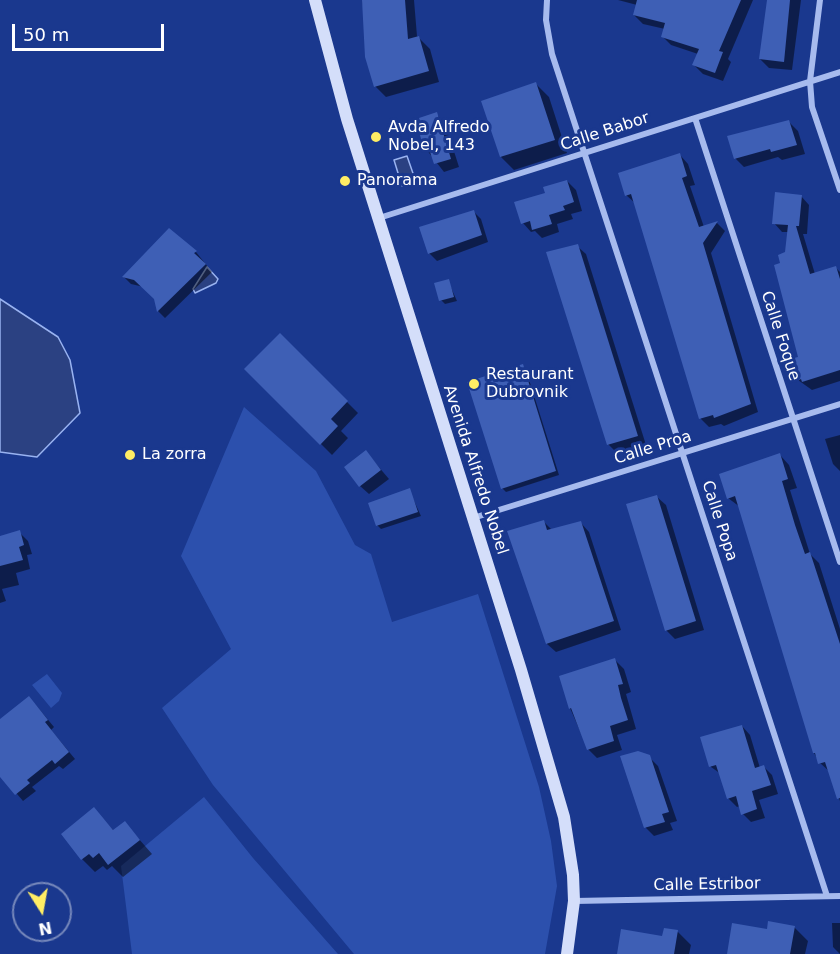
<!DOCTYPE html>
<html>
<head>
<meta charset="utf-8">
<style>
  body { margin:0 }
  #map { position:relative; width:840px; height:954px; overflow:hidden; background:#1a388e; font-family:"DejaVu Sans",sans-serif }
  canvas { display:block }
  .north { position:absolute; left:12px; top:882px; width:60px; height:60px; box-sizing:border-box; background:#1a388e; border:2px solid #7688bb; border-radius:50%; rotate:169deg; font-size:16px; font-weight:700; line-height:24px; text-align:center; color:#fff }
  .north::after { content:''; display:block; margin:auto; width:21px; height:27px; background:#ffed64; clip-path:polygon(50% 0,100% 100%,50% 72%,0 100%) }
  .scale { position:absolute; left:12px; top:24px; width:152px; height:27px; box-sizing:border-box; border:3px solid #fff; border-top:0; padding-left:8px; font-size:18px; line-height:21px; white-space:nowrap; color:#fff; -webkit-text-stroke:4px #1a388e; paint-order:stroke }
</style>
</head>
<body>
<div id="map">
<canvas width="840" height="954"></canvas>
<div class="north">N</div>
<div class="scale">50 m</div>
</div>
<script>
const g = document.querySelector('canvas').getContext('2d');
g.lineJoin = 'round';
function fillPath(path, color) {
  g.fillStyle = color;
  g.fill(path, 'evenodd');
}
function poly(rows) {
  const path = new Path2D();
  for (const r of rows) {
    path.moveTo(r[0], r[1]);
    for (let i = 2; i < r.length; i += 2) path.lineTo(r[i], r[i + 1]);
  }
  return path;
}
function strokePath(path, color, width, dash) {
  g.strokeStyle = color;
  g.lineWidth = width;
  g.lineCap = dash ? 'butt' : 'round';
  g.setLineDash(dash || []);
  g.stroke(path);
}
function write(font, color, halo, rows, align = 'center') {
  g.font = font + ' "DejaVu Sans",sans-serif';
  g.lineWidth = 6;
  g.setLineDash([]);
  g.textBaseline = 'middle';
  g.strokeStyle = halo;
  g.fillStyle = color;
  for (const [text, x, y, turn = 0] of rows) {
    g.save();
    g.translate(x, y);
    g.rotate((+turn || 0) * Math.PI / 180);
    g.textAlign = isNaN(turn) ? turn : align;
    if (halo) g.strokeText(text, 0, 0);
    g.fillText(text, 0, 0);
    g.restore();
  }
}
fillPath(poly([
  [244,407,316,471,355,545,371,554,392,622,478,594,539,787,551,841,557,886,545,954,354,954,213,785,162,708,231,649,181,556],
  [47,674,62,693,59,701,51,708,32,685],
  [204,797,253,858,338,954,132,954,121,866]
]), '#2c50ad');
const water = poly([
  [407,156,416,182,402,186,394,160,407,156],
  [207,267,218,279,216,283,195,293,193,289,207,267],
  [0,299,58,337,70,360,80,413,37,457,0,452,0,299]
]);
fillPath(water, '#2b4182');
strokePath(water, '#99b3f1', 1.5);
fillPath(poly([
  [362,0,414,0,417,36,430,49,439,82,386,97,375,86],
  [753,0,728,59,731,62,723,81,703,74,694,65,698,54,671,45,663,37,665,29,643,24,634,15,637,5,618,0],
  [768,0,801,0,792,70,769,68,760,59],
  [536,84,549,97,567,153,514,170,501,157],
  [436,114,445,123,459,167,444,172,426,149],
  [789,122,798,131,805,154,782,160,778,157,744,167,735,158],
  [680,155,688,164,695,185,690,186,704,227,717,223,725,231,711,253,758,412,724,426,721,424,709,427,701,419,635,203,626,195],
  [567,181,576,190,582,211,571,214,573,219,557,224,559,232,542,238,535,231,531,232,523,223,547,194],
  [801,196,809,205,807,234,803,234,815,274,836,268,840,272,840,381,812,390,798,380,800,358,782,264,787,254,788,232,782,232,774,223],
  [473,211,481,219,488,242,437,261,429,253],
  [577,246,586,254,646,445,617,453,608,444],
  [196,252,212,272,165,318,158,311,155,299,144,287,131,284,124,277],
  [448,281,457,301,445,304,441,300],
  [280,335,358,413,341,431,348,438,332,455,246,369],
  [522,366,526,370,559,475,506,492,502,488],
  [840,435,840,471,833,464,825,439],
  [366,452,389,479,369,494,360,486],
  [780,455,789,465,797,488,790,490,810,554,819,563,840,629,840,801,830,772,820,763,814,753,740,507,728,498],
  [409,490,421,516,381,529,377,525],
  [657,497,666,505,704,630,675,639,666,630],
  [544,522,552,530,581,523,589,532,621,630,556,652,547,644,509,532],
  [19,532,28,541,32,554,27,555,30,569,16,573,19,585,2,589,6,601,0,603,0,553],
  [615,660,624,669,631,692,626,694,636,729,617,735,622,750,597,758,588,749,570,708],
  [35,704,54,727,51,730,75,759,63,769,59,766,32,787,36,791,23,801,0,774,0,721],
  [742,726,750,735,760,768,764,767,772,775,778,794,759,800,765,818,751,822,743,814,740,806,737,807,728,798,721,774,711,767,702,738],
  [622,757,649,757,658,766,677,821,670,823,673,830,654,836,646,828],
  [94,809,114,831,125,823,152,854,123,877,112,866,107,870,103,866,95,872,82,859],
  [832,923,840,923,840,954,833,947],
  [794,927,808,941,805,954,728,954,768,931],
  [678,932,691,945,689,954,618,954]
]), '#0007');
fillPath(poly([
  [362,0,405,0,408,39,419,36,429,71,374,87,365,57],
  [637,0,741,0,719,51,723,52,715,73,692,65,699,49,661,37,665,23,633,15],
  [767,0,790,0,784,62,759,59],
  [536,82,555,140,500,157,481,101],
  [437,112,451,159,434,164,429,149,424,150,420,135,424,133,419,118],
  [789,120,797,145,771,152,770,149,734,159,727,136],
  [680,153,687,176,682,178,699,227,718,221,703,243,751,404,714,418,713,415,699,419,631,194,625,196,618,173],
  [567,180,574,202,563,206,565,210,549,215,552,224,532,230,530,221,521,224,514,202,545,193,543,187],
  [775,192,802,195,799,226,796,226,810,274,836,266,840,279,840,370,802,382,801,379,797,381,790,359,798,357,774,265,780,263,778,255,785,252,788,225,772,224],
  [474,210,482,235,428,254,419,227],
  [169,228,197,251,194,253,206,264,157,312,154,299,134,280,122,277],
  [578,244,638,436,607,445,546,252],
  [449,279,454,297,439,301,434,283],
  [280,333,348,401,331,419,338,426,320,445,244,369],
  [523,364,556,471,501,489,467,382],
  [366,450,381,470,359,487,344,467],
  [780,453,788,479,782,481,795,525,805,554,810,552,840,644,840,798,837,799,825,762,818,764,815,753,813,753,735,496,727,499,719,474],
  [410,488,418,512,376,526,368,503],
  [657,495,696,621,665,631,626,504],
  [544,520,547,530,581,521,614,621,546,644,507,531],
  [20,530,24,545,19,547,23,560,0,566,0,536],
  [615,658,623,684,618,685,621,698,628,720,610,726,614,741,587,750,571,708,569,709,559,676],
  [29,696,48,720,45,722,69,752,55,764,52,760,27,780,30,783,15,795,0,777,0,719],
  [742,725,755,768,764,765,771,785,752,791,757,809,741,815,736,796,727,799,716,765,709,767,700,737],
  [638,751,650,755,669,812,662,814,665,822,644,828,620,756],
  [94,807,113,830,125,821,140,840,108,865,99,853,93,858,89,854,81,860,61,834],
  [768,921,795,926,790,954,727,954,732,923,767,929],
  [664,928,678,930,674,954,617,954,621,929,662,936]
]), '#3e5fb5');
strokePath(poly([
  [547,0,546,20,552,54,827,896],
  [820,0,810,81,812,107,840,190],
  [695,118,840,562],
  [379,218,840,72],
  [473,518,840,404],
  [574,901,840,896]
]), '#a7bbee', 6);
strokePath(poly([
  [315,0,347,119,521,670,564,817,573,875,574,901,567,954]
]), '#d4defa', 12);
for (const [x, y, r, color] of [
  [376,137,6,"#ffed64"],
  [345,181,6,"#ffed64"],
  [474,384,6,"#ffed64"],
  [130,455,6,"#ffed64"]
]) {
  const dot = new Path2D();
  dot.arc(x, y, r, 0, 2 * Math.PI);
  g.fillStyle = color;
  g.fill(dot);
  strokePath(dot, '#1a388e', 2);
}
write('16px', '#fff', '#1a388e', [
  ["Avda Alfredo",388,128],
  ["Nobel, 143",388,146],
  ["Panorama",357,181],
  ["Restaurant",486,375],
  ["Dubrovnik",486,393],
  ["La zorra",142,455]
], 'left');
write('16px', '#fff', '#1a388e', [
  ["Calle Babor",605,132,-18],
  ["Calle Foque",780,336,72],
  ["Calle Proa",653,448,-17],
  ["Avenida Alfredo Nobel",475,470,72],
  ["Calle Popa",719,521,72],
  ["Calle Estribor",707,885,-1]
]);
</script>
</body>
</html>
